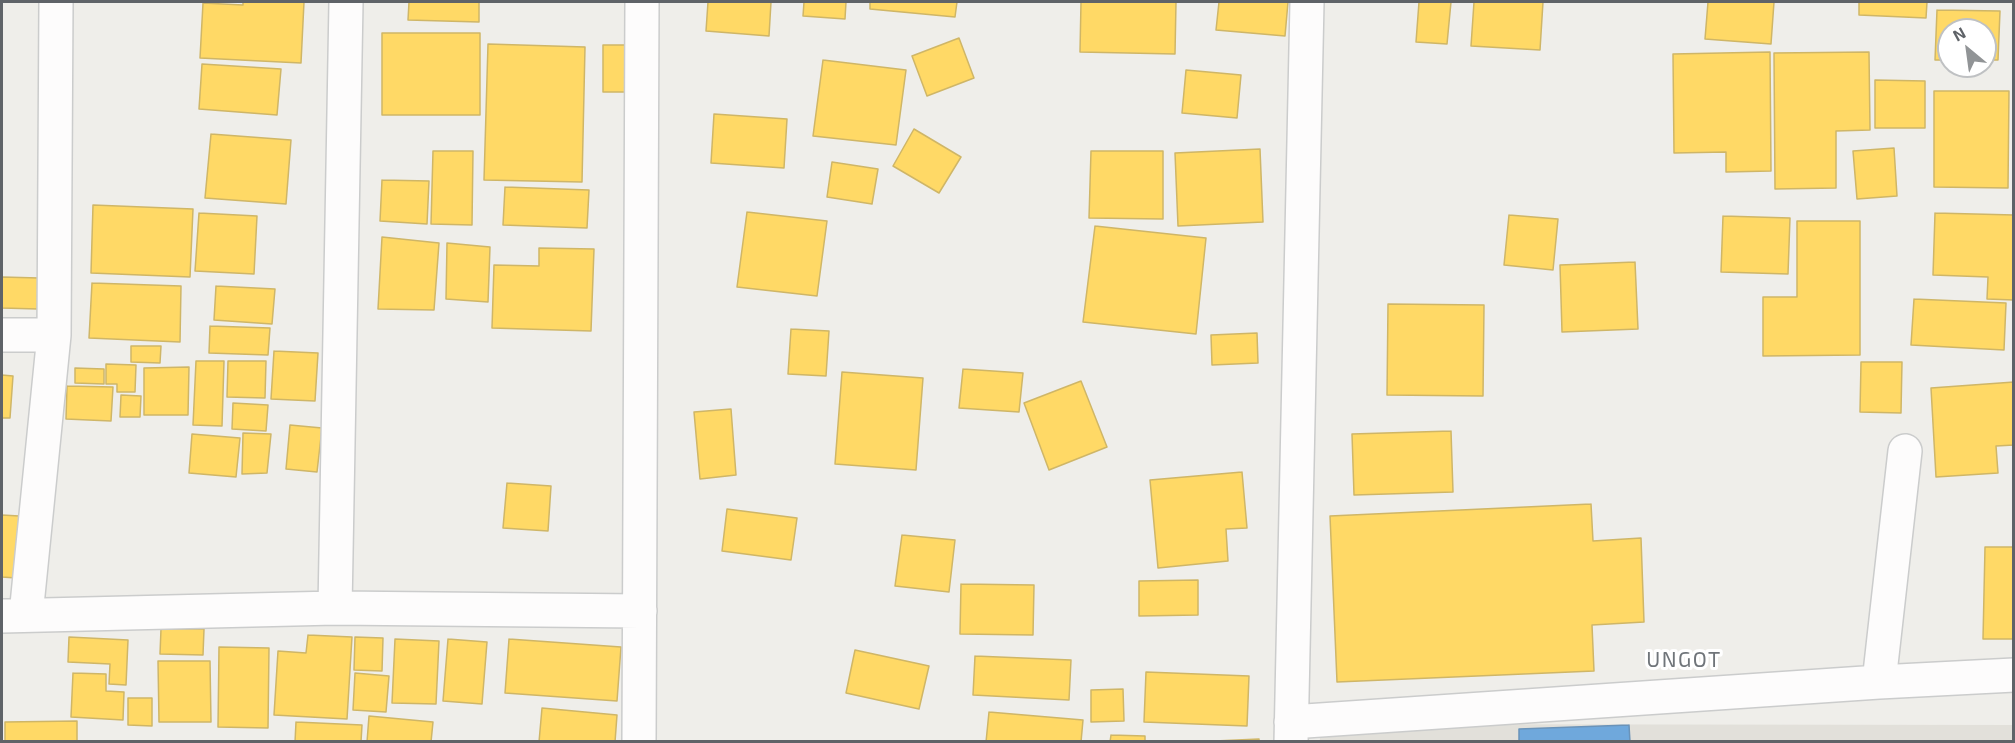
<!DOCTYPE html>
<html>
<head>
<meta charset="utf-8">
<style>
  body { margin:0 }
  #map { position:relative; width:2015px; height:743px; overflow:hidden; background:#efeeea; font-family:"Exo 2",sans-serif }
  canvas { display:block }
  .frame { position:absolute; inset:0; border:3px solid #5f6368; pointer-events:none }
  .north { position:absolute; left:1937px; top:18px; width:60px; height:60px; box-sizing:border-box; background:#fff; border:2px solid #bfc1c3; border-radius:50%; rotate:331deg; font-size:16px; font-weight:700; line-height:24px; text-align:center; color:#5f6368 }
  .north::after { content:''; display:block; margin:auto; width:21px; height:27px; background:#919496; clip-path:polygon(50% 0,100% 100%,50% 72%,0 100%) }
</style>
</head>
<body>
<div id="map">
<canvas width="2015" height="743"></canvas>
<div class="frame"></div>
<div class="north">N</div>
</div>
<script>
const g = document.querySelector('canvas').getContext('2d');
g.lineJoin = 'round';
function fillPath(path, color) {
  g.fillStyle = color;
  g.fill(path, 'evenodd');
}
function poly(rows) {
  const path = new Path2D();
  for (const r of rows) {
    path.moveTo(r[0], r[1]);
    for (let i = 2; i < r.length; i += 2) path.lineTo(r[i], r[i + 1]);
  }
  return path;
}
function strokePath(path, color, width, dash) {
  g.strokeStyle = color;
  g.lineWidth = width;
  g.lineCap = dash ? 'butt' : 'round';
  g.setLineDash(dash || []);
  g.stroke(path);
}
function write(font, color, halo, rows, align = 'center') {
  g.font = font + ' "Exo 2",sans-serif';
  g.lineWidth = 6;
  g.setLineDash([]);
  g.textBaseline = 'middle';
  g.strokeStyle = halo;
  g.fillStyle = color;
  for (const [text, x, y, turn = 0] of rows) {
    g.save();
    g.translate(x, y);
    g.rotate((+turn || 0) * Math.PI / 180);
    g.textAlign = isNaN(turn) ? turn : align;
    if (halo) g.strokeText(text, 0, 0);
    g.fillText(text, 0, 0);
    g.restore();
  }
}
fillPath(poly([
  [1319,724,2013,725,2014,741,1320,742]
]), '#e2e0da');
const homes = poly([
  [243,2,304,2,301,63,200,58,203,3,243,5,243,2],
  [409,2,479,2,479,22,408,20,409,2],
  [708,2,771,2,769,36,706,31,708,2],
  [804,2,846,2,845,19,803,16,804,2],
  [870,2,957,2,955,17,870,9,870,2],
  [1081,2,1176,2,1175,54,1080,52,1081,2],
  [1219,2,1288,2,1285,36,1216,30,1219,2],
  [1419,2,1451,2,1447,44,1416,42,1419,2],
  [1474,2,1543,2,1540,50,1471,46,1474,2],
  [1708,2,1774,2,1771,44,1705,39,1708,2],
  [1859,2,1927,2,1926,18,1859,15,1859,2],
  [1937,10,2000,11,1998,60,1985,60,1985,30,1949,30,1949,60,1935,60,1937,10],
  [382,33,480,33,480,115,382,115,382,33],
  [959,38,974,78,927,96,912,56,959,38],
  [488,44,585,47,582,182,484,180,488,44],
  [603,45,636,45,636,92,603,92,603,45],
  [1770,52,1771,171,1726,172,1726,152,1674,153,1673,54,1770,52],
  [1869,52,1870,130,1836,131,1836,188,1775,189,1774,53,1869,52],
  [823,60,906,70,896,145,813,136,823,60],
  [202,64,281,69,277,115,199,109,202,64],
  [1186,70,1241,75,1237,118,1182,113,1186,70],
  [1875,80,1925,81,1925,128,1875,128,1875,80],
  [1934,91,2009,91,2008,188,1934,187,1934,91],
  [714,114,787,119,784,168,711,163,714,114],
  [914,129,961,157,939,193,893,166,914,129],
  [211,134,291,140,286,204,205,198,211,134],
  [1894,148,1897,196,1857,199,1853,151,1894,148],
  [1260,149,1263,222,1178,226,1175,153,1260,149],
  [433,151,473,151,472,225,431,224,433,151],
  [1091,151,1163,151,1163,219,1089,218,1091,151],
  [832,162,878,169,872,204,827,197,832,162],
  [382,180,429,181,427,224,380,221,382,180],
  [505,187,589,190,587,228,503,225,505,187],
  [93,205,193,209,190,277,91,273,93,205],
  [747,212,827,221,817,296,737,287,747,212],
  [199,213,257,216,254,274,195,271,199,213],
  [1935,213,2014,215,2014,300,1987,299,1988,277,1933,275,1935,213],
  [1509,215,1558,219,1553,270,1504,265,1509,215],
  [1723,216,1790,218,1788,274,1721,272,1723,216],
  [1797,221,1860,221,1860,355,1763,356,1763,297,1797,297,1797,221],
  [1095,226,1206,238,1196,334,1083,322,1095,226],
  [382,237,439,243,434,310,378,309,382,237],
  [447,243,490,247,488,302,446,299,447,243],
  [539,248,594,249,591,331,492,328,494,265,539,266,539,248],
  [1635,262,1638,329,1562,332,1560,265,1635,262],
  [2,277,39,278,38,309,2,308,2,277],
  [92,283,181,286,180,342,89,338,92,283],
  [216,286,275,289,272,324,214,320,216,286],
  [1914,299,2006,303,2004,350,1911,345,1914,299],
  [1388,304,1484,305,1483,396,1387,395,1388,304],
  [210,326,270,328,268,355,209,353,210,326],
  [791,329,829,331,826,376,788,374,791,329],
  [1257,333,1258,363,1212,365,1211,335,1257,333],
  [131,346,161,346,160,363,131,362,131,346],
  [274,351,318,353,315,401,271,399,274,351],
  [196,361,224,361,222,426,193,425,196,361],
  [228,361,266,361,265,398,227,397,228,361],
  [1861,362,1902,362,1901,413,1860,412,1861,362],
  [106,364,136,365,135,392,117,392,117,384,106,384,106,364],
  [189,367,188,415,144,415,144,368,189,367],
  [75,368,104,369,104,384,75,383,75,368],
  [963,369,1023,373,1019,412,959,408,963,369],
  [842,372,923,378,916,470,835,464,842,372],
  [2,375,13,376,10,418,2,418,2,375],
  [1081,381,1107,447,1049,470,1024,403,1081,381],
  [2014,382,2014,445,1996,446,1998,473,1936,477,1931,388,2014,382],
  [67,386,113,387,111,421,66,419,67,386],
  [121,395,141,396,140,417,120,417,121,395],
  [233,403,268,405,266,431,232,429,233,403],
  [731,409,736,475,700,479,694,412,731,409],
  [290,425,322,428,317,472,286,469,290,425],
  [1451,431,1453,492,1354,495,1352,434,1451,431],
  [243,433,271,434,267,473,242,474,243,433],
  [192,434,240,438,236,477,189,473,192,434],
  [1242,472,1247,528,1226,529,1228,561,1158,568,1150,480,1242,472],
  [507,483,551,486,548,531,503,528,507,483],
  [1591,504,1593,541,1641,538,1644,622,1592,625,1594,671,1337,682,1330,516,1591,504],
  [727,509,797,518,791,560,722,551,727,509],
  [2,515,19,516,16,578,2,577,2,515],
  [902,535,955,540,949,592,895,586,902,535],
  [1985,547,2014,547,2014,639,1983,639,1985,547],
  [1198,580,1198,615,1139,616,1139,581,1198,580],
  [961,584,1034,585,1033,635,960,634,961,584],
  [161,629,204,629,203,655,160,654,161,629],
  [308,635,352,637,347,719,274,715,278,651,306,653,308,635],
  [69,637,128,640,126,685,109,684,110,664,68,662,69,637],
  [355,637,383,638,382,671,354,670,355,637],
  [395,639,439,641,436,704,392,703,395,639],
  [448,639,487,642,482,704,443,701,448,639],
  [509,639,621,647,617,701,505,693,509,639],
  [219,647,269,648,268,728,218,727,219,647],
  [855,650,929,666,919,709,846,693,855,650],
  [975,656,1071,660,1069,700,973,695,975,656],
  [158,661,210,661,211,722,159,722,158,661],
  [1146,672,1249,676,1247,726,1144,722,1146,672],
  [73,673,106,674,106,691,124,692,123,720,71,717,73,673],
  [355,673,389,676,386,712,353,710,355,673],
  [1123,689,1124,721,1091,722,1091,690,1123,689],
  [128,698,152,698,152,726,128,725,128,698],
  [542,708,617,715,615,742,539,742,542,708],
  [989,712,1083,720,1081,742,986,742,989,712],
  [369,716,433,722,431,742,367,742,369,716],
  [77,721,77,741,5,742,5,722,77,721],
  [296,722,362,725,361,742,295,742,296,722],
  [1111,735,1145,736,1145,742,1110,742,1111,735],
  [1259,739,1259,742,1193,742,1259,739]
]);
fillPath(homes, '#ffd966');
strokePath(homes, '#cfb667', 1.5);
const schools = poly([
  [1629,725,1630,742,1519,742,1519,729,1629,725]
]);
fillPath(schools, '#6fa8dc');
strokePath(schools, '#6a93b9', 1.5);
const minor = poly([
  [2,335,54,335],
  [335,608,346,2],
  [26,615,54,335,56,2],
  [2,616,335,608,640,611],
  [1879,682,1905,451],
  [1291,722,1879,682,2014,675],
  [639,742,642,2],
  [1291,742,1307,2]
]);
strokePath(minor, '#cbcccc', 36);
strokePath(minor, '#fdfcfc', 33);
g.letterSpacing = '1.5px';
write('21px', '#70757a', '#fff', [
  ["UNGOT",1684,660]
]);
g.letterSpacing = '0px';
</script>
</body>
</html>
